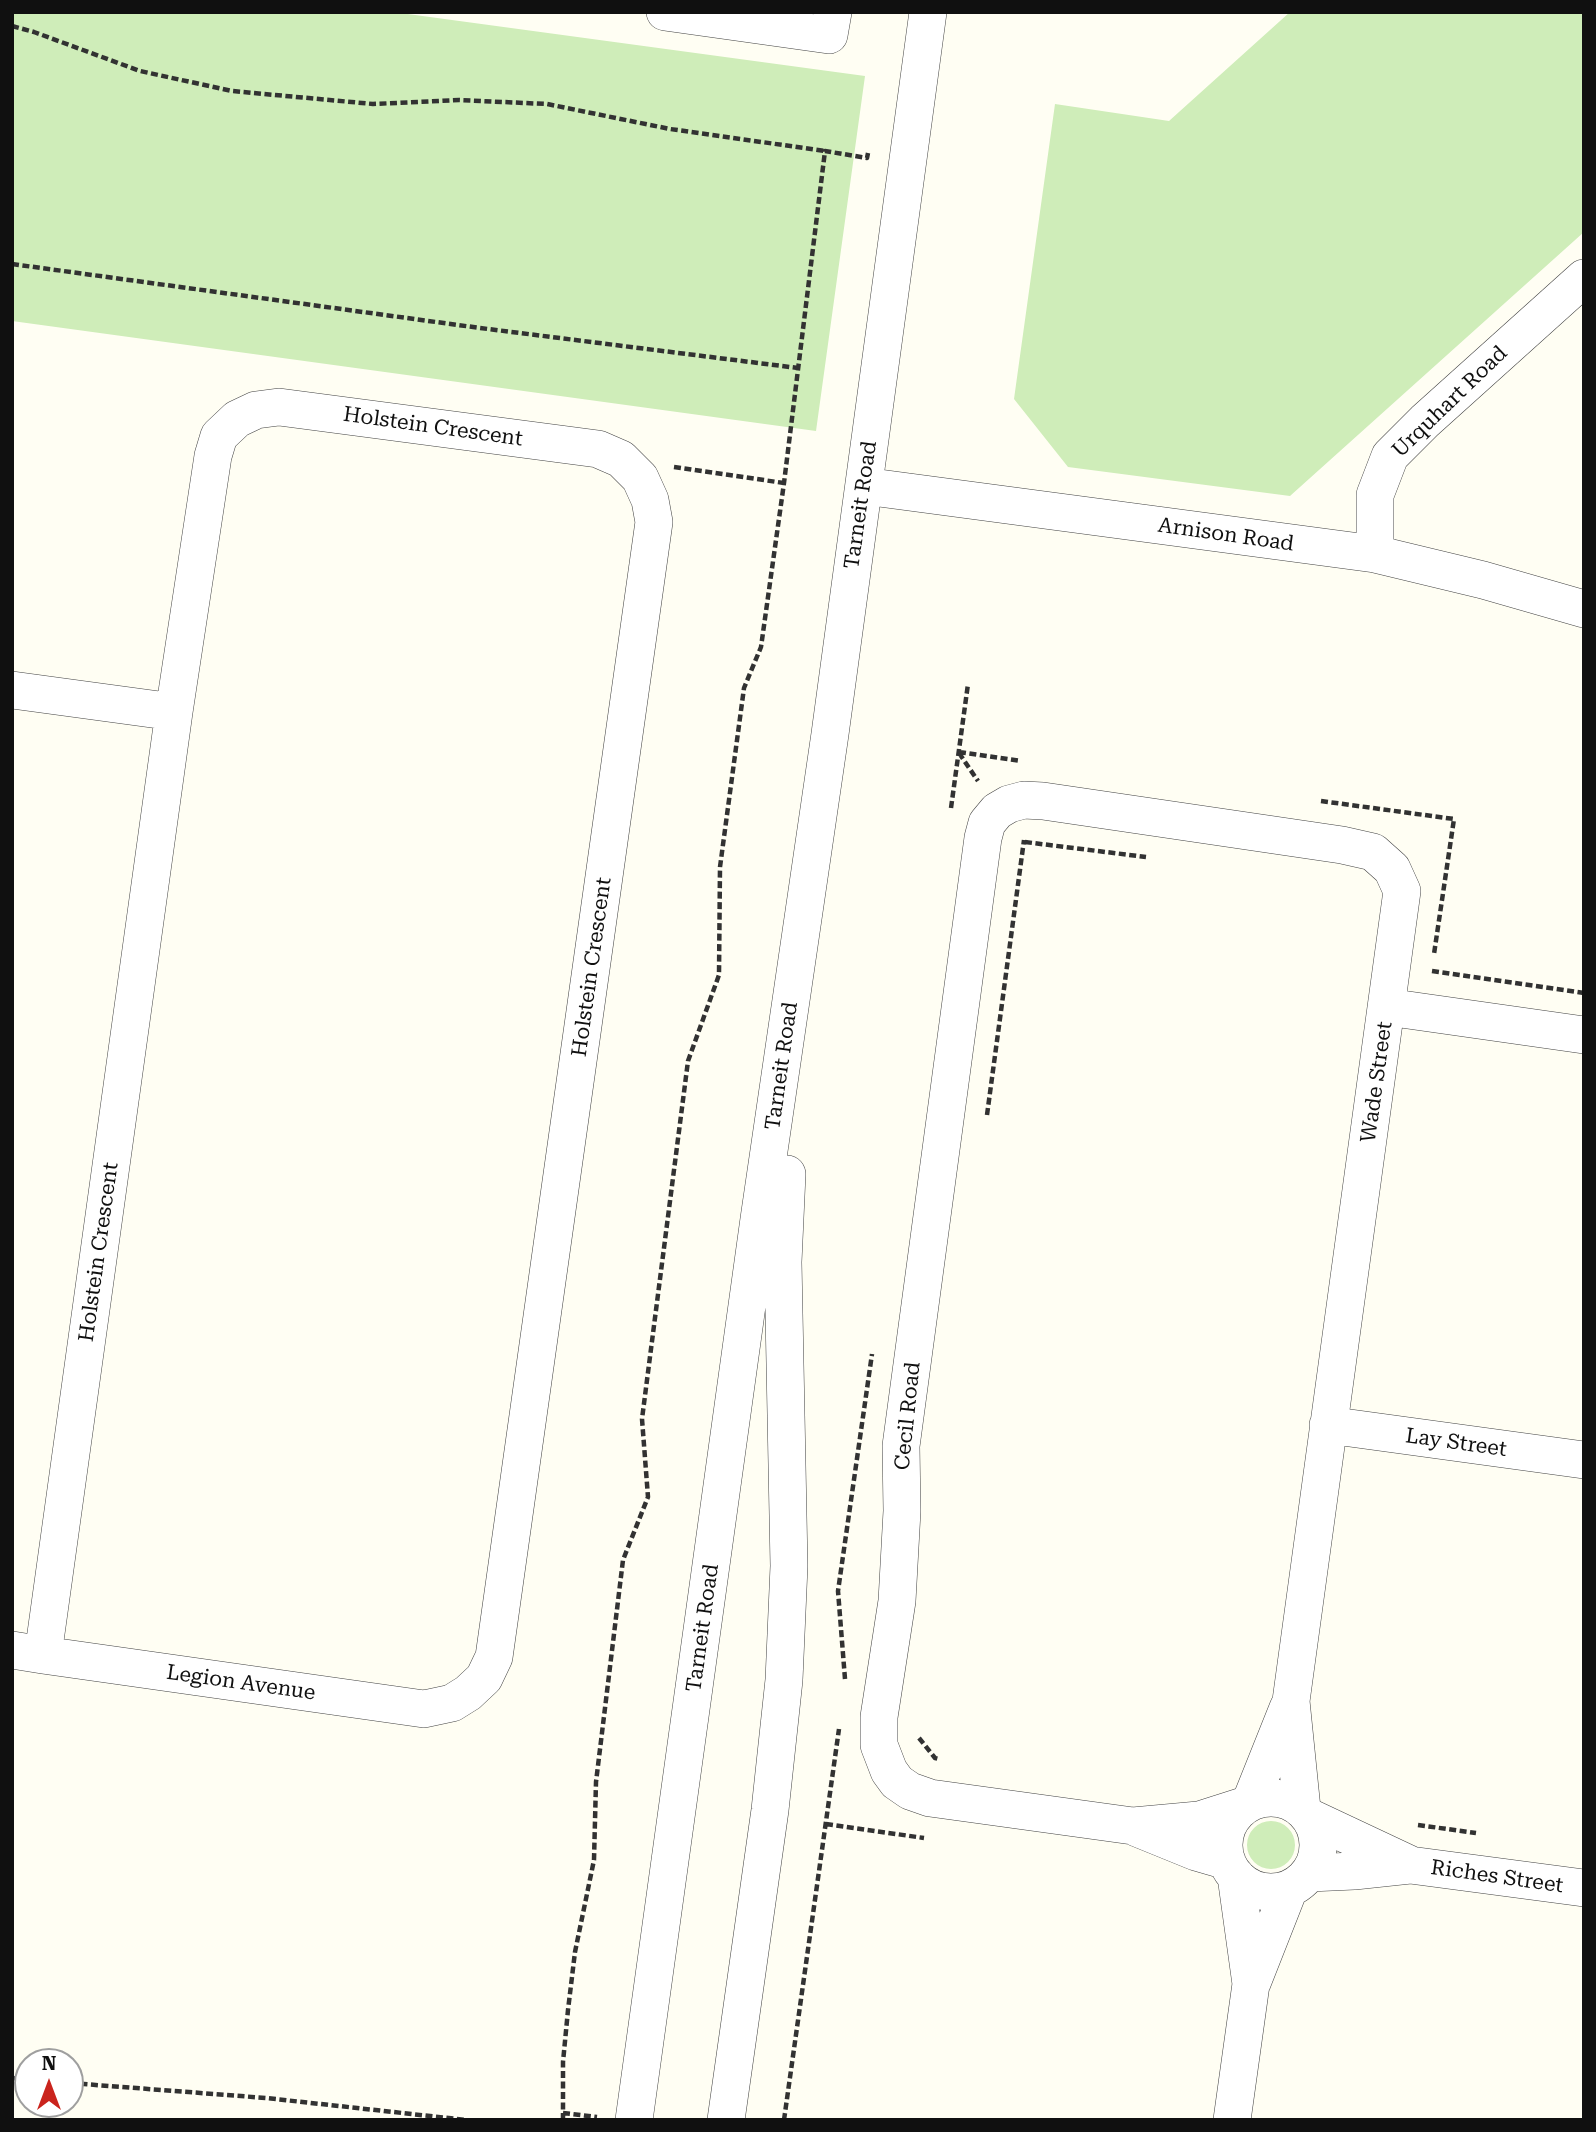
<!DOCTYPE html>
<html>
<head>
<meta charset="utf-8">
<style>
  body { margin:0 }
  #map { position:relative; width:1596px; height:2132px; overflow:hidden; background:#fffef3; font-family:"Roboto Serif",serif }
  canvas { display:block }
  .frame { position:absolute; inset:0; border:14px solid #101010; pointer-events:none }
  .north { position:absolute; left:14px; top:2048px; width:70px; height:70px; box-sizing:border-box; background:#fff; border:2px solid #9f9f9f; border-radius:50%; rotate:0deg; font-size:19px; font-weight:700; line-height:28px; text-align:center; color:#101010 }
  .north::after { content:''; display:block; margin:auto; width:24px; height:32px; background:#ca241d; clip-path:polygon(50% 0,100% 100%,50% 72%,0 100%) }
</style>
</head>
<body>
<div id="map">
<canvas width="1596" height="2132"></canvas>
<div class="frame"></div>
<div class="north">N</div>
</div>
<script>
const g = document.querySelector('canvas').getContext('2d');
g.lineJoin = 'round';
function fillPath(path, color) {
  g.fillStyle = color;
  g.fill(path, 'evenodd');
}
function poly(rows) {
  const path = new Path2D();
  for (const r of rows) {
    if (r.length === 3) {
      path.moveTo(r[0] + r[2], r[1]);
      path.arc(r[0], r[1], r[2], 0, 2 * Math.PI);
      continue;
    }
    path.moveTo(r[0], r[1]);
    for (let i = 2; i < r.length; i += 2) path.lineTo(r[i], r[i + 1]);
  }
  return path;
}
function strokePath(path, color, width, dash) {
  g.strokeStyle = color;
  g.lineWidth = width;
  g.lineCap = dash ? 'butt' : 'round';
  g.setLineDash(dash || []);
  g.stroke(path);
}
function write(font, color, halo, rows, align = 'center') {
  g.font = font + ' "Roboto Serif",serif';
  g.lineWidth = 7;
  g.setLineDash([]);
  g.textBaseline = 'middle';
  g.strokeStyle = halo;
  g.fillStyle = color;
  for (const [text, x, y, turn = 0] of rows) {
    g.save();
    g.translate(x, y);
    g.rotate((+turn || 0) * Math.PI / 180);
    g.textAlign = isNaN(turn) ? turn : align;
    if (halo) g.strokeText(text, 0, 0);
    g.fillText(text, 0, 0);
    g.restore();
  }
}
fillPath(poly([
  [12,12,393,12,865,76,816,431,12,321],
  [1290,12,1584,12,1584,232,1290,496,1068,467,1014,399,1055,104,1169,121],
  [1271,1845,24]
]), '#cfedb9');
const minor = poly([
  [665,12,829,35,833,12],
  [864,486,1375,554,1483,580,1584,609],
  [1375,554,1375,495,1390,456,1425,421,1584,278],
  [12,690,174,712],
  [1387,1007,1584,1035],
  [1328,1425,1584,1460],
  [12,1650,43,1655,424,1709,452,1703,468,1693,484,1678,494,1657,654,522,650,500,640,478,621,459,598,449,279,407,256,410,237,419,219,436,213,456,174,712,43,1655],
  [1271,1845,47],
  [1250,1803,1288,1708],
  [1246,1805,1199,1820,1133,1826,930,1798,910,1791,897,1782,889,1771,879,1745,879,1717,897,1601,902,1511,901,1446,983,838,987,823,997,811,1009,804,1024,800,1043,801,1342,845,1373,852,1392,869,1402,891,1291,1701,1302,1809],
  [1309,1817,1409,1864],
  [1137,1828,1196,1852,1227,1861],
  [1309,1873,1354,1871,1410,1865,1584,1888],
  [1252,1983,1289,1889],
  [634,2120,759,1219,830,734,928,12],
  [726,2120,770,1810,784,1680,789,1566,783,1262,787,1174],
  [1232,2120,1251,1984,1236,1876]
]);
strokePath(minor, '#434343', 38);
strokePath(poly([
  [12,26,34,32,140,71,232,91,373,104,459,100,547,104,670,129,825,151],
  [12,264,480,328,798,368],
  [674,467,784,483],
  [959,752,1021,761],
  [959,753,978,781],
  [1321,801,1454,819,1434,954],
  [951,808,968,684],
  [1025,842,1146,857],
  [1432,971,1584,993],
  [987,1115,1024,840],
  [845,1679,838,1591,872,1354],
  [919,1738,935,1758,939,1759],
  [826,1824,924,1838],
  [1418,1825,1476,1833],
  [12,2078,28,2080],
  [70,2083,266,2098,466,2120],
  [563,2113,597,2117],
  [563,2120,563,2062,568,2010,575,1952,594,1860,596,1782,623,1560,648,1497,642,1419,688,1061,719,975,720,867,744,688,761,647,784,483,825,151,867,158,868,153],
  [784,2120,839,1729]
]), '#323232', 4.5, [7, 3.5]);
strokePath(minor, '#fff', 37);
write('21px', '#101010', '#fff', [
  ["Urquhart Road",1450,402,-44],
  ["Holstein Crescent",433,427,8],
  ["Tarneit Road",861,505,-82],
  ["Arnison Road",1226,535,8],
  ["Holstein Crescent",592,967,-82],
  ["Tarneit Road",782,1066,-82],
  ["Wade Street",1377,1082,-82],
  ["Holstein Crescent",99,1252,-82],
  ["Cecil Road",908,1416,-84],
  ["Lay Street",1456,1443,8],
  ["Tarneit Road",703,1628,-82],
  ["Legion Avenue",241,1683,8],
  ["Riches Street",1497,1877,8]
]);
</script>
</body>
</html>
